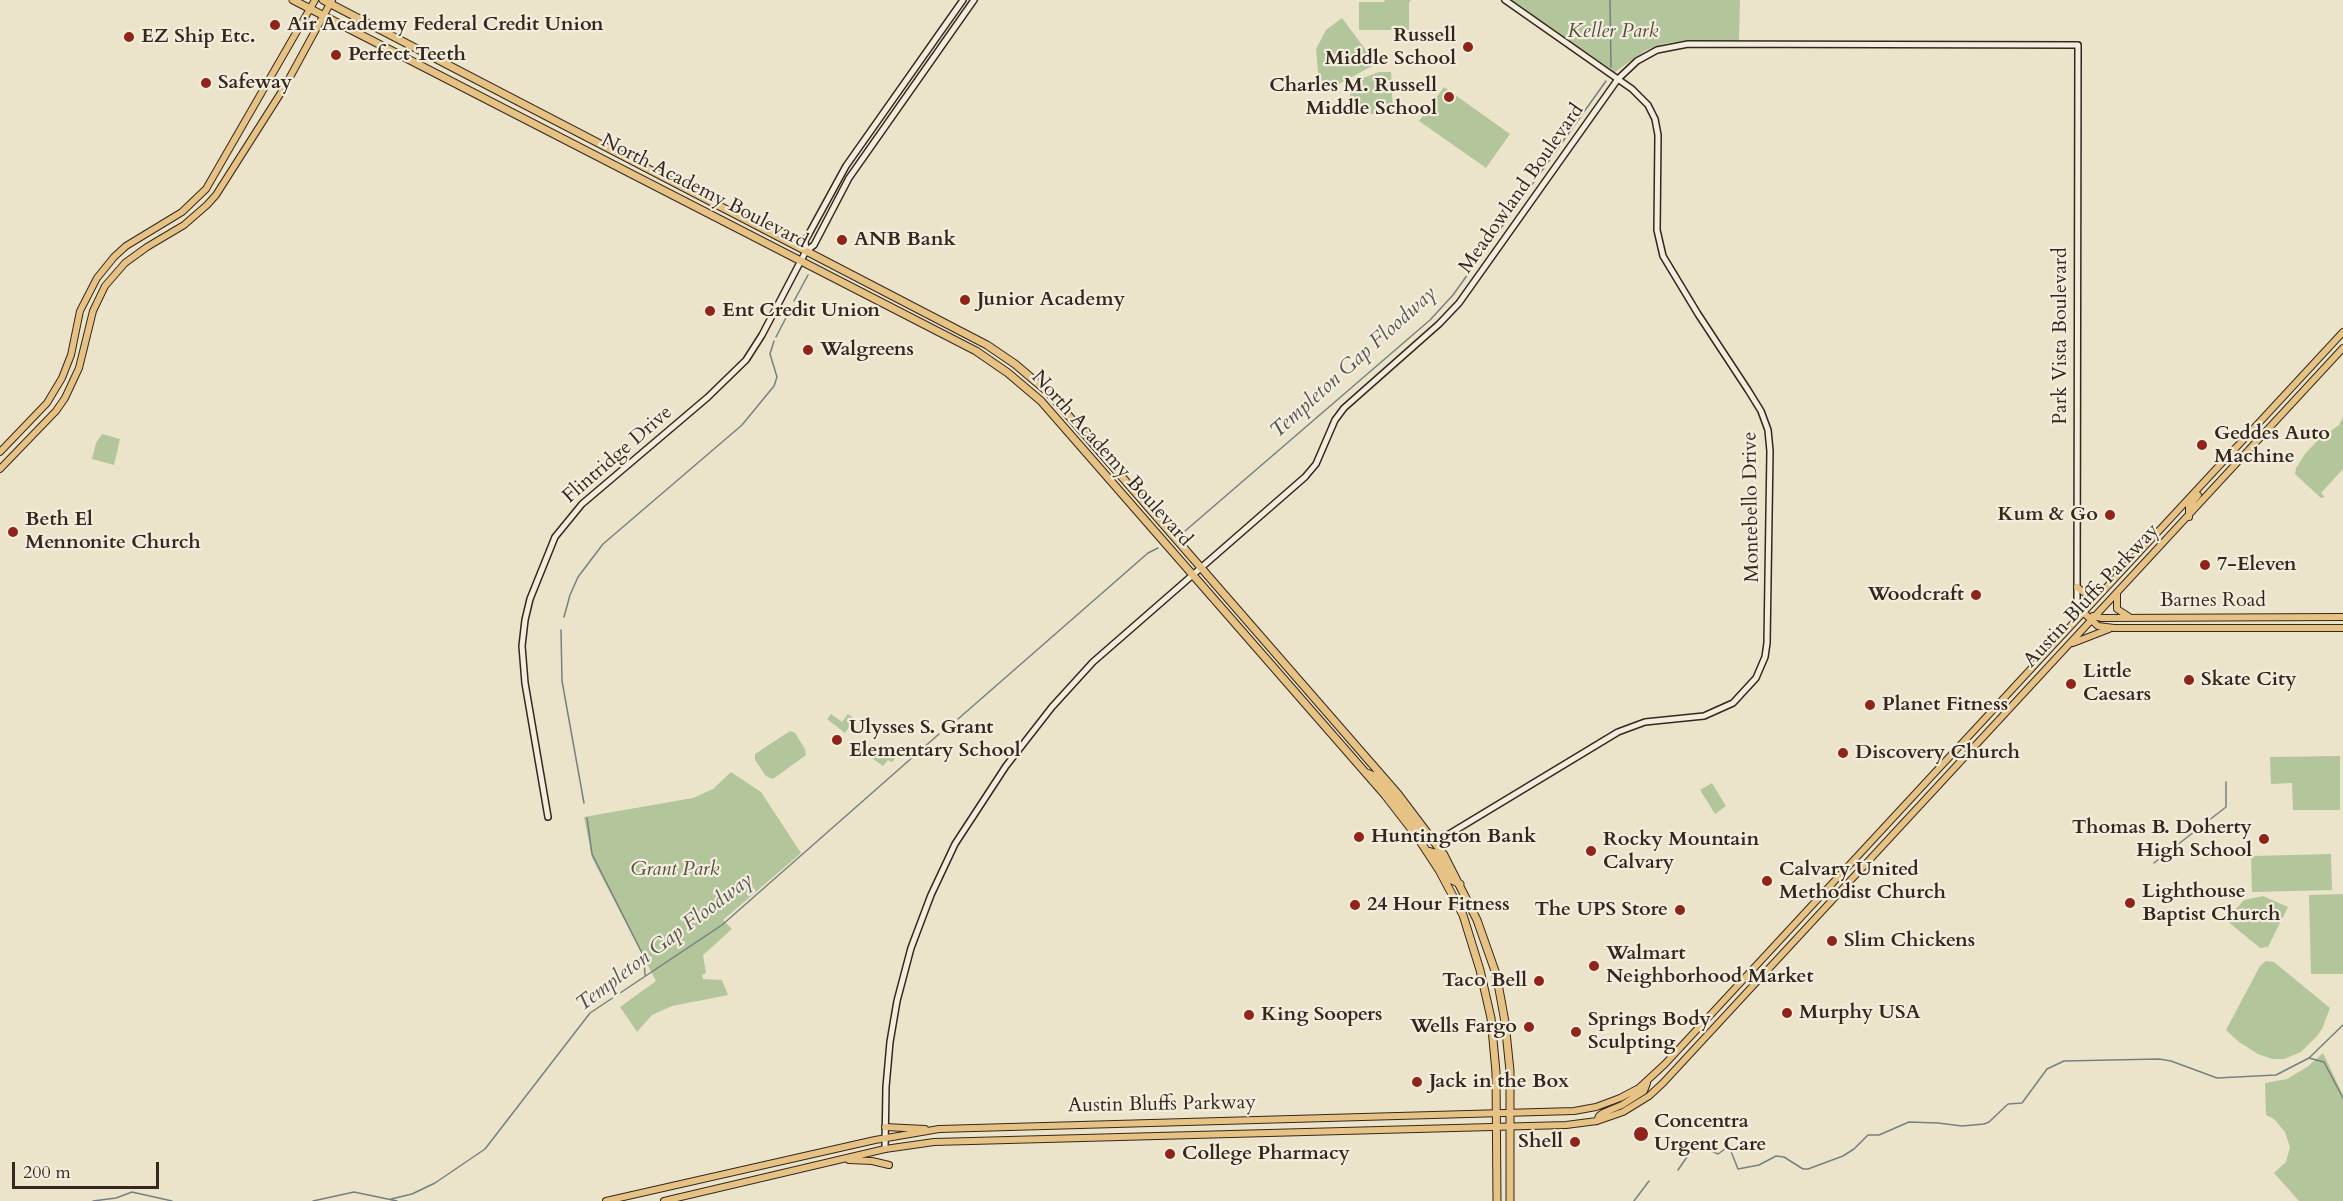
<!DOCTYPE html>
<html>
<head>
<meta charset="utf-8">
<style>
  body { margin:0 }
  #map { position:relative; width:2343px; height:1201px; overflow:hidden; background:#ece4ca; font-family:Cardo,serif }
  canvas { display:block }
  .scale { position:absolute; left:12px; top:1162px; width:147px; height:27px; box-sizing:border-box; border:3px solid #35271e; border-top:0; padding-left:8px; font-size:18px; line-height:21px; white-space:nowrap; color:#35271e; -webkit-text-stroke:4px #f3eddd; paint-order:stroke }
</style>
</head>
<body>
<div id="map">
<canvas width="2343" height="1201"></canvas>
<div class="scale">200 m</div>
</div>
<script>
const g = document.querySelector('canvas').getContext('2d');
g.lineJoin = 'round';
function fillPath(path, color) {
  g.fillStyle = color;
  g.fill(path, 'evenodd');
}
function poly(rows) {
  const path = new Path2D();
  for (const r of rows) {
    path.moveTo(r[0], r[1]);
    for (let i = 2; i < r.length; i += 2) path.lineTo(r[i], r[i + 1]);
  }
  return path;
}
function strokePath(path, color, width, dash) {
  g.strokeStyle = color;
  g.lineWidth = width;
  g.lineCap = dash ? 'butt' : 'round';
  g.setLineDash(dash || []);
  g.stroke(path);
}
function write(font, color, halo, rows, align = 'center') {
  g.font = font + ' Cardo,serif';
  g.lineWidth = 4.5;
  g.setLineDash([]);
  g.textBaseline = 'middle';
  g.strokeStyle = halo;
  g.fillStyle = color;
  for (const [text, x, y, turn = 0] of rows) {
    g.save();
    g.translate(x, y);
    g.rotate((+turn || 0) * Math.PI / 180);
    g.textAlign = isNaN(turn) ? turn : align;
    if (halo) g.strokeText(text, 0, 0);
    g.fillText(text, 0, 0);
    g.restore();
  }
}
fillPath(poly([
  [1385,0,1411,0,1409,3,1409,30,1359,30,1359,2,1384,2],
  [1512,0,1740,0,1739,40,1693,40,1667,43,1646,50,1615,72],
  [1342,18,1374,61,1374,65,1326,91,1318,72,1316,49,1326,30],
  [1379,72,1391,72,1393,112,1349,116,1349,98,1354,86,1363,78],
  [1444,87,1510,134,1486,168,1419,121],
  [2343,417,2343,469,2321,493,2325,497,2321,498,2295,474,2296,468,2305,454,2317,441,2339,425],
  [102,434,120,439,114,465,92,459,96,443],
  [831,714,842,722,848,714,855,719,845,733,827,719],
  [790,731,795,733,805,749,806,755,773,779,770,778,766,776,755,760,755,754],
  [871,745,886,756,894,748,899,754,892,762,888,760,883,766,866,754],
  [2340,756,2340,810,2293,810,2292,783,2271,784,2270,757],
  [731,772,761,792,801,853,723,920,732,929,703,955,706,973,702,975,703,979,722,980,728,995,672,1006,652,1015,637,1032,620,1007,656,981,592,858,584,817,693,798,713,789],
  [1712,783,1726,806,1715,814,1700,790],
  [2331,854,2332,890,2252,892,2251,856],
  [2343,894,2343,974,2311,974,2309,895],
  [2263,896,2288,907,2268,947,2260,948,2226,920,2244,900],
  [2266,961,2274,962,2330,1008,2322,1029,2317,1036,2301,1052,2284,1059,2272,1059,2258,1054,2239,1042,2226,1030,2260,966],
  [2323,1053,2343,1095,2343,1201,2299,1201,2274,1173,2286,1162,2290,1147,2285,1132,2274,1119,2266,1115,2265,1083,2287,1079,2307,1067]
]), '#b2c59b');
strokePath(poly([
  [1610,0,1611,67],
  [794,301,808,275],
  [776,337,791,308],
  [1185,531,1430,320,1453,295,1606,81],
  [564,617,570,595,578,577,603,544,742,425,774,386,777,377,770,354,774,341],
  [561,630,562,681,584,803],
  [958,719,1148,553,1158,548],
  [587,818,592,854,644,957,645,975],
  [2154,863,2226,807,2226,782],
  [2309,1058,2324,1062,2343,1098],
  [1678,1170,1689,1154,1698,1148,1705,1148,1718,1154,1725,1149,1730,1149,1738,1169,1759,1165,1776,1156,1784,1157,1803,1169,1808,1169,1843,1156,1854,1149,1868,1135,1879,1135,1909,1122,1938,1123,1962,1126,1984,1124,1989,1122,2008,1104,2022,1103,2047,1069,2064,1061,2159,1059,2171,1061,2217,1078,2276,1075,2309,1058,2343,1025],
  [391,1199,412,1194,435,1183,485,1149,590,1013,722,925,939,734],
  [93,1201,116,1198,132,1192,172,1201],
  [313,1201,354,1192,397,1201],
  [1634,1201,1649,1181]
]), '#758080', 1.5);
const secondary = poly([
  [806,251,805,241,846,166,963,0],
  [548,817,525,683,522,646,525,620,530,599,555,537,582,504,708,397,746,360,762,335,806,251,814,245,849,178,974,0],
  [1436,842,1618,732,1645,722,1704,716,1733,703,1756,678,1765,657,1767,643,1770,451,1768,430,1761,411,1748,390,1698,314,1663,256,1657,230,1658,135,1655,119,1648,105,1632,89,1505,0],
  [885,1149,886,1087,890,1042,897,1001,911,948,931,895,955,844,1006,766,1052,707,1093,662,1305,477,1316,464,1335,420,1344,408,1439,324,1459,303,1618,79,1637,61,1657,50,1688,44,2078,45,2077,601,2079,609,2084,613]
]);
const primary = poly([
  [0,452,47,403,62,378,71,355,80,311,97,278,114,257,126,246,182,212,206,189,315,0],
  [0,469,56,411,65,398,79,368,93,311,105,286,125,263,147,247,184,225,207,205,216,195,284,88,332,0],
  [2189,517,2189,506,2198,495],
  [2077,587,2087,595,2102,591],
  [2117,594,2117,609,2128,616],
  [2084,613,2098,626,2114,628,2343,628],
  [2093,616,2102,618,2343,617],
  [2073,643,2109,629],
  [1597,1121,1599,1116,1603,1113,1622,1105,1644,1091,1647,1083],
  [885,1127,925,1129],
  [849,1160,872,1161,889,1165],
  [606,1201,875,1140,939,1129,1574,1111,1596,1107,1620,1098,1639,1088,1665,1064,2343,332],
  [664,1201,885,1149,934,1142,1566,1125,1597,1121,1623,1112,1649,1096,1663,1083,2343,348]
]);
const highway = poly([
  [293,0,976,351,1008,373,1041,401,1385,795,1416,835,1439,870,1463,915,1480,970,1491,1018,1496,1072,1497,1201],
  [323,0,987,345,1015,364,1048,392,1398,794,1444,855,1477,920,1495,971,1499,989,1505,1022,1510,1071,1510,1201],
  [1367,773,1376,777,1425,836,1433,841],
  [1428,851,1435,853,1452,880,1460,884]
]);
strokePath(secondary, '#35271e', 8);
strokePath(primary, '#35271e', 8);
strokePath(highway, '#35271e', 9);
strokePath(secondary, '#f3eddd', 5);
strokePath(primary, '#e6c285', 6);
strokePath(highway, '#e6c285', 7);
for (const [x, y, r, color] of [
  [275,25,6,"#8f2418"],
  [129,37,6,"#8f2418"],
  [1468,47,6,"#8f2418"],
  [336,55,6,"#8f2418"],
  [206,83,6,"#8f2418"],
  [1449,97,6,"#8f2418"],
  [842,240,6,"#8f2418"],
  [965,300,6,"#8f2418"],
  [710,311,6,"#8f2418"],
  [808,350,6,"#8f2418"],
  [2202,445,6,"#8f2418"],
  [2110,515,6,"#8f2418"],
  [13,532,6,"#8f2418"],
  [2205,565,6,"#8f2418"],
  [1976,595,6,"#8f2418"],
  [2189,680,6,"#8f2418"],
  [2071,684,6,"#8f2418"],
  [1870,705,6,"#8f2418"],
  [837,740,6,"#8f2418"],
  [1843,753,6,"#8f2418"],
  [1359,837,6,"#8f2418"],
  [2264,839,6,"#8f2418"],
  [1591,851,6,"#8f2418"],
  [1767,881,6,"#8f2418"],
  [2130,903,6,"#8f2418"],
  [1355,905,6,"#8f2418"],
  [1680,910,6,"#8f2418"],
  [1832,941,6,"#8f2418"],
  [1594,966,6,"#8f2418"],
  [1539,981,6,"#8f2418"],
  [1787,1013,6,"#8f2418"],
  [1249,1015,6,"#8f2418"],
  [1529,1027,6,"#8f2418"],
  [1576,1032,6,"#8f2418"],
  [1417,1082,6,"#8f2418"],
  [1641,1134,8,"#8f2418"],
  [1575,1142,6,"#8f2418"],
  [1170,1154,6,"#8f2418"]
]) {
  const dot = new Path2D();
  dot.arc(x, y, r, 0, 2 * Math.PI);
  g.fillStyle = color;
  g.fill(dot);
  strokePath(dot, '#f3eddd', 2);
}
write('bold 20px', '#35271e', '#f3eddd', [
  ["Air Academy Federal Credit Union",287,25],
  ["Russell",1456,36,"right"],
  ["Middle School",1456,59,"right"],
  ["EZ Ship Etc.",141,37],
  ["Perfect Teeth",348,55],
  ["Safeway",218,83],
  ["Charles M. Russell",1437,86,"right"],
  ["Middle School",1437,109,"right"],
  ["ANB Bank",854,240],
  ["Junior Academy",977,300],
  ["Ent Credit Union",722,311],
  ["Walgreens",820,350],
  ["Geddes Auto",2214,434],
  ["Machine",2214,457],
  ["Kum & Go",2098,515,"right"],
  ["Beth El",25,520],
  ["Mennonite Church",25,543],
  ["7-Eleven",2217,565],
  ["Woodcraft",1964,595,"right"],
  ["Little",2083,672],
  ["Caesars",2083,695],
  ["Skate City",2201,680],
  ["Planet Fitness",1882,705],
  ["Ulysses S. Grant",849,728],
  ["Elementary School",849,751],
  ["Discovery Church",1855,753],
  ["Thomas B. Doherty",2252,828,"right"],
  ["High School",2252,851,"right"],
  ["Huntington Bank",1371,837],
  ["Rocky Mountain",1603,840],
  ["Calvary",1603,863],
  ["Calvary United",1779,870],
  ["Methodist Church",1779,893],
  ["Lighthouse",2142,892],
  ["Baptist Church",2142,915],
  ["24 Hour Fitness",1367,905],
  ["The UPS Store",1668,910,"right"],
  ["Slim Chickens",1844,941],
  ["Walmart",1606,954],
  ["Neighborhood Market",1606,977],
  ["Taco Bell",1527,981,"right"],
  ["Murphy USA",1799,1013],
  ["King Soopers",1261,1015],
  ["Springs Body",1588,1020],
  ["Sculpting",1588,1043],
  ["Wells Fargo",1517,1027,"right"],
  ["Jack in the Box",1429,1082],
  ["Concentra",1654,1122],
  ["Urgent Care",1654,1145],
  ["Shell",1563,1142,"right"],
  ["College Pharmacy",1182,1154]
], 'left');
write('italic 20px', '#544e3d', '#f3eddd', [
  ["Keller Park",1613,32],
  ["Grant Park",675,870]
]);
write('20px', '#35271e', '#f3eddd', [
  ["Meadowland Boulevard",1522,189,-55],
  ["North Academy Boulevard",704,192,27],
  ["Park Vista Boulevard",2061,336,-90],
  ["Flintridge Drive",618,455,-41],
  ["North Academy Boulevard",1111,459,48],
  ["Montebello Drive",1752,507,-91],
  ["Austin Bluffs Parkway",2092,596,-47],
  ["Barnes Road",2213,601],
  ["Austin Bluffs Parkway",1162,1105,-1]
]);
write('italic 21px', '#55534f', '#f3eddd', [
  ["Templeton Gap Floodway",1354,363,-42],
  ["Templeton Gap Floodway",665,943,-37]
]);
</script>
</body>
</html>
